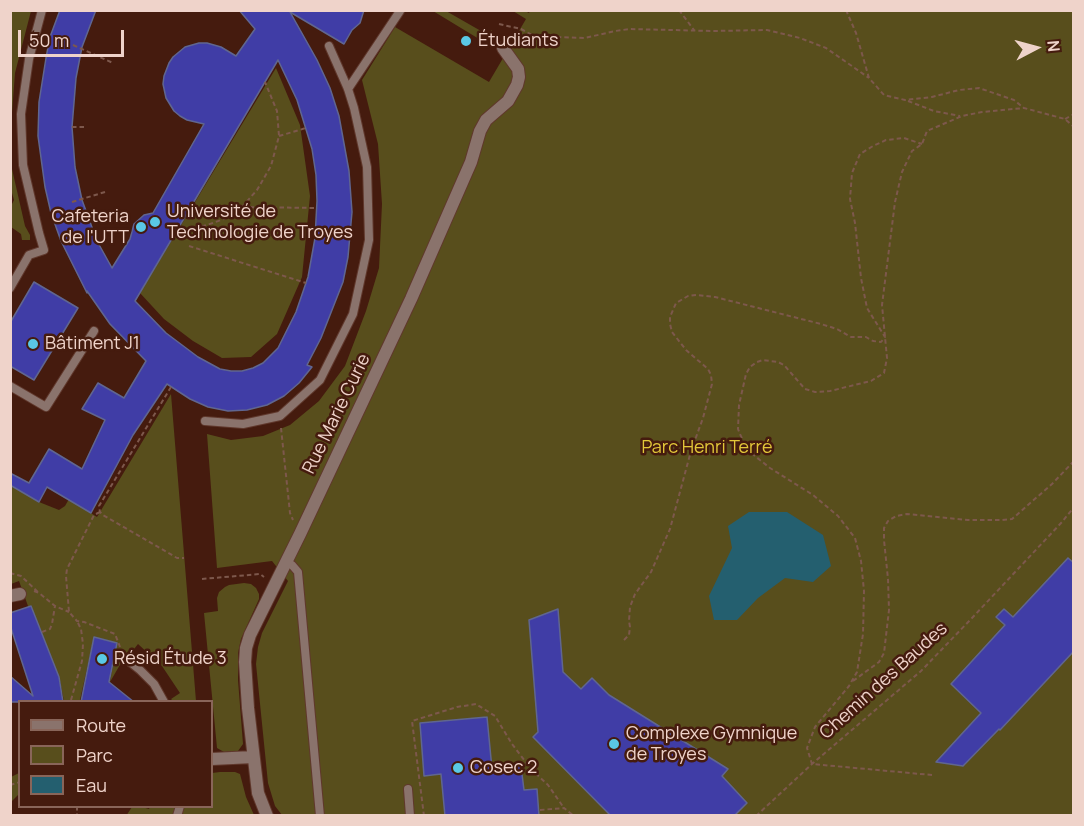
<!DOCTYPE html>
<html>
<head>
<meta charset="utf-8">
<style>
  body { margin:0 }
  #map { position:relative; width:1084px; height:826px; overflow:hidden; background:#451b0e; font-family:Manrope,sans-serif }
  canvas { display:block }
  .frame { position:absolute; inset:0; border:12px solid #efd3ca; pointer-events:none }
  .legend { position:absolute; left:18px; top:700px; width:195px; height:108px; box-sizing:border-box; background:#451b0e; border:2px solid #896559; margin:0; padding:8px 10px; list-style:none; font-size:18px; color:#efd3ca }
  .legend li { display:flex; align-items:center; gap:12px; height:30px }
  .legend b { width:30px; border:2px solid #896559 }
  .north { position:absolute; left:1006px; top:18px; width:60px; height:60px; -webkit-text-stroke:4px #451b0e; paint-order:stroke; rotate:84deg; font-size:16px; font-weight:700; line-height:24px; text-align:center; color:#efd3ca }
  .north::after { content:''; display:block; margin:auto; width:21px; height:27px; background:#efd3ca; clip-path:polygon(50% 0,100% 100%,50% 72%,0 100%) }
  .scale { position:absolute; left:18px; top:30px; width:106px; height:27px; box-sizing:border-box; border:3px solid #efd3ca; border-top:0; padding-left:8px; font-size:18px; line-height:21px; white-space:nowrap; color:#efd3ca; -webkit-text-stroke:4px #451b0e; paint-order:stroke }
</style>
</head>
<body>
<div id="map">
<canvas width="1084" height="826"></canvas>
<div class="frame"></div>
<ul class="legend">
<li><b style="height:8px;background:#8a736c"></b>Route</li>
<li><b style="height:16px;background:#584e1c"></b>Parc</li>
<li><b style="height:16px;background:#245f6f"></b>Eau</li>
</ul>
<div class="north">N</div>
<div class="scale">50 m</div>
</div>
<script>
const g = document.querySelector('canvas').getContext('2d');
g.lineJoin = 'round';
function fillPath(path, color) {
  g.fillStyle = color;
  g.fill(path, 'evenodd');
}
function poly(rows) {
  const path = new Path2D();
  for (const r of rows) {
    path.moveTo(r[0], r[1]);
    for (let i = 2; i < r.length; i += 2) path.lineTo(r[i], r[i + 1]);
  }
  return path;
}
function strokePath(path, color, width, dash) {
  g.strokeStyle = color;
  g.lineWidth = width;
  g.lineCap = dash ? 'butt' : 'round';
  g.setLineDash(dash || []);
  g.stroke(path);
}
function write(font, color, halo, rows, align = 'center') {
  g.font = font + ' Manrope,sans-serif';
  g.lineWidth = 5;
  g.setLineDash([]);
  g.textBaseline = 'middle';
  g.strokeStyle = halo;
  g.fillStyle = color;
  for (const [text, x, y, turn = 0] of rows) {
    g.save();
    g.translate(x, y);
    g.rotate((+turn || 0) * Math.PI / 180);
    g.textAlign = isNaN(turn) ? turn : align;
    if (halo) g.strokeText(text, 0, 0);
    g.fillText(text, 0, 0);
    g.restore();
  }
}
fillPath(poly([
  [530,10,1073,11,1073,815,282,815,275,806,268,783,256,664,258,647,262,633,288,581,272,561,217,568,207,434,231,440,263,436,290,425,319,401,345,366,366,311,379,268,382,204,378,144,362,80,395,27,489,82,526,19,513,11,525,11,529,13],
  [10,11,31,11,15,73,11,126,12,169,25,226,30,235,30,240,22,240,21,234,11,227,11,206,14,200,10,186],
  [433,11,446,11,488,35,492,30,492,36,487,45,482,47,484,42],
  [276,68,300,125,310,196,302,277,277,334,251,357,222,358,193,341,164,319,140,293],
  [171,394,196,701,173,701,171,699,180,693,162,666,138,644,131,653,128,651,110,682,117,643,94,637,80,700,64,701,59,677,31,606,28,606,19,581,11,584,10,485,39,502,59,510,65,506,69,499,97,517],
  [244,583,251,584,256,588,259,594,259,599,241,639,238,653,238,680,243,744,238,751,224,752,217,748,204,613,218,611,217,598,219,592,225,587,229,585],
  [220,772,235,772,240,774,246,797,254,815,126,816,132,807,142,807,149,809,150,806,212,806,212,773],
  [19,773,19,794,11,802,11,777]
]), '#584e1c');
fillPath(poly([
  [749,512,787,512,823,535,831,566,813,582,785,578,758,598,737,620,714,620,709,596,732,548,728,526]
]), '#245f6f');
const building = poly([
  [60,10,96,10,82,47,76,78,72,127,75,167,82,200,97,241,112,268,130,239,134,224,144,215,153,213,204,124,187,120,180,116,174,111,166,98,163,84,164,76,169,63,173,57,185,47,199,43,207,43,221,47,236,56,255,29,239,10,364,10,360,23,352,30,344,44,290,12,317,60,330,88,339,116,349,171,352,212,348,257,343,282,321,338,307,365,312,367,299,383,284,396,267,405,247,410,228,411,208,407,190,399,167,384,133,435,91,513,47,487,39,502,10,485,10,473,29,483,49,449,82,469,105,420,82,409,98,383,124,398,146,361,110,324,87,291,87,293,61,241,51,213,45,187,38,136,39,102,46,58,50,37,60,10],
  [278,60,297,100,312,149,316,175,317,201,315,238,308,277,296,312,278,348,263,363,253,368,242,371,231,371,220,369,198,357,166,333,135,301,278,60],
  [34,282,78,308,34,380,10,366,10,323,34,282],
  [1068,558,1074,563,1074,651,1000,730,999,729,963,766,936,762,981,713,951,684,1005,625,996,617,1004,609,1013,617,1068,558],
  [31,606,59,677,63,702,10,702,10,676,33,696,10,625,10,613,31,606],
  [558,609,563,672,581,689,592,678,609,695,728,769,722,776,747,803,734,816,611,816,533,737,538,732,529,620,558,609],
  [94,637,117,643,109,682,134,702,81,702,94,637],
  [487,717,492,769,521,766,524,790,537,789,539,816,445,816,441,774,424,776,420,723,487,717]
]);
fillPath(building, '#403da6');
strokePath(building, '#606690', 1.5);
const service = poly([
  [348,89,400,11],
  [10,288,29,255,44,250,39,233,23,165,21,114,29,59,42,10],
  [10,386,46,407,94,331],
  [205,421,243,424,280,416,320,380,353,314,369,240,367,167,354,108,348,89,329,46],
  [286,562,292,565,298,572,320,816],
  [125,658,140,670,154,684,164,702],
  [408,789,410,816],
  [177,816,180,806]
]);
const minor = poly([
  [10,596,20,594],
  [212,759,253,757],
  [267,816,258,793,248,708,245,662,246,648,250,635,300,534,411,299,471,162,480,131,486,120,508,101,517,85,519,77,518,69,503,48]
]);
strokePath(service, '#60382c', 10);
strokePath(minor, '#60382c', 14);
strokePath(poly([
  [679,10,694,30],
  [846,10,856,33,869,78,884,95,905,100,932,97,959,90,979,88,1014,100,1024,108],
  [499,24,521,29,532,35,555,37,585,38,615,31,630,29,714,31,767,30,800,38,826,48,869,78],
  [73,45,113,63],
  [908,101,934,111,960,116],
  [1065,119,1074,114],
  [72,127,85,127],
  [279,136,306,128],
  [72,202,105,192],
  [242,207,317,208],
  [187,230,207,225,224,219,242,207,257,190,271,166,279,136,277,111,265,82],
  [189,246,306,283],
  [171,387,99,506,100,512,103,515,177,558,184,558],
  [281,428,290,513,293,520],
  [100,512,94,515,67,569,66,576,69,612,77,621,84,622,115,634,120,647],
  [10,573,21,576,39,593],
  [202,579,260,574,264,577],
  [34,591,39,593,55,606,69,612],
  [42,632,50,629,52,624,55,606],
  [624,640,629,635,630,627,629,621,630,607,635,594,651,572,670,529,691,451,703,418,712,384,711,375,708,369,686,350,672,332,670,324,670,317,676,303,688,296,696,295,715,297,821,324,837,329,851,337,866,337,873,341,881,342,885,337,867,308,861,278,855,223,850,199,852,173,860,154,873,146,886,140,904,138,922,144],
  [853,681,879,662,884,653,889,610,888,579,884,540,884,528,888,521,896,516,907,514,968,520,1002,520,1012,519,1052,484,1074,461],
  [71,700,82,661,83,644,81,629,77,621],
  [932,775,812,764,807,748,815,727,849,686,857,672,863,634,864,591,861,561,855,538,838,516,813,495,770,468,750,452,745,445,740,434,738,429,739,405,746,374,750,367,757,362,763,360,778,362,784,365,805,389,815,392,830,391,871,381,884,373,887,358,882,305,895,202,902,172,912,151,922,144,927,131,962,116,982,112,1024,108,1065,119,1074,127],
  [10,785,20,782],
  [77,806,77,816],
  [540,810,564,808,574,816],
  [424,816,412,721,457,707,476,704,495,716,512,744,531,769,548,785,564,808],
  [756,816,812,764,921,671,972,618,1062,522,1074,507]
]), '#7d584c', 2, [4.5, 3]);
strokePath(service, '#8a736c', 8);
strokePath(minor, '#8a736c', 12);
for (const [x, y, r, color] of [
  [466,41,6,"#5ac8e5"],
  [155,222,6,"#5ac8e5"],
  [141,227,6,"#5ac8e5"],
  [33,344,6,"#5ac8e5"],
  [102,659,6,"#5ac8e5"],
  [614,744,6,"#5ac8e5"],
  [458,768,6,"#5ac8e5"]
]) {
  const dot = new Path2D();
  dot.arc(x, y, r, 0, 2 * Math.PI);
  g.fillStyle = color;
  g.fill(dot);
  strokePath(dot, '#451b0e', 2);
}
write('18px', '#efd3ca', '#451b0e', [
  ["Étudiants",478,41],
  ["Université de",167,212],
  ["Technologie de Troyes",167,233],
  ["Cafeteria",129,217,"right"],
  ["de l'UTT",129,238,"right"],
  ["Bâtiment J1",45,344],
  ["Résid Étude 3",114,659],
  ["Complexe Gymnique",626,734],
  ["de Troyes",626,755],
  ["Cosec 2",470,768]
], 'left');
write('18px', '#efd3ca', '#451b0e', [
  ["Rue Marie Curie",337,414,-64],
  ["Chemin des Baudes",884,681,-42]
]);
write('18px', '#e2c739', '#451b0e', [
  ["Parc Henri Terré",707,448]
]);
</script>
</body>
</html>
